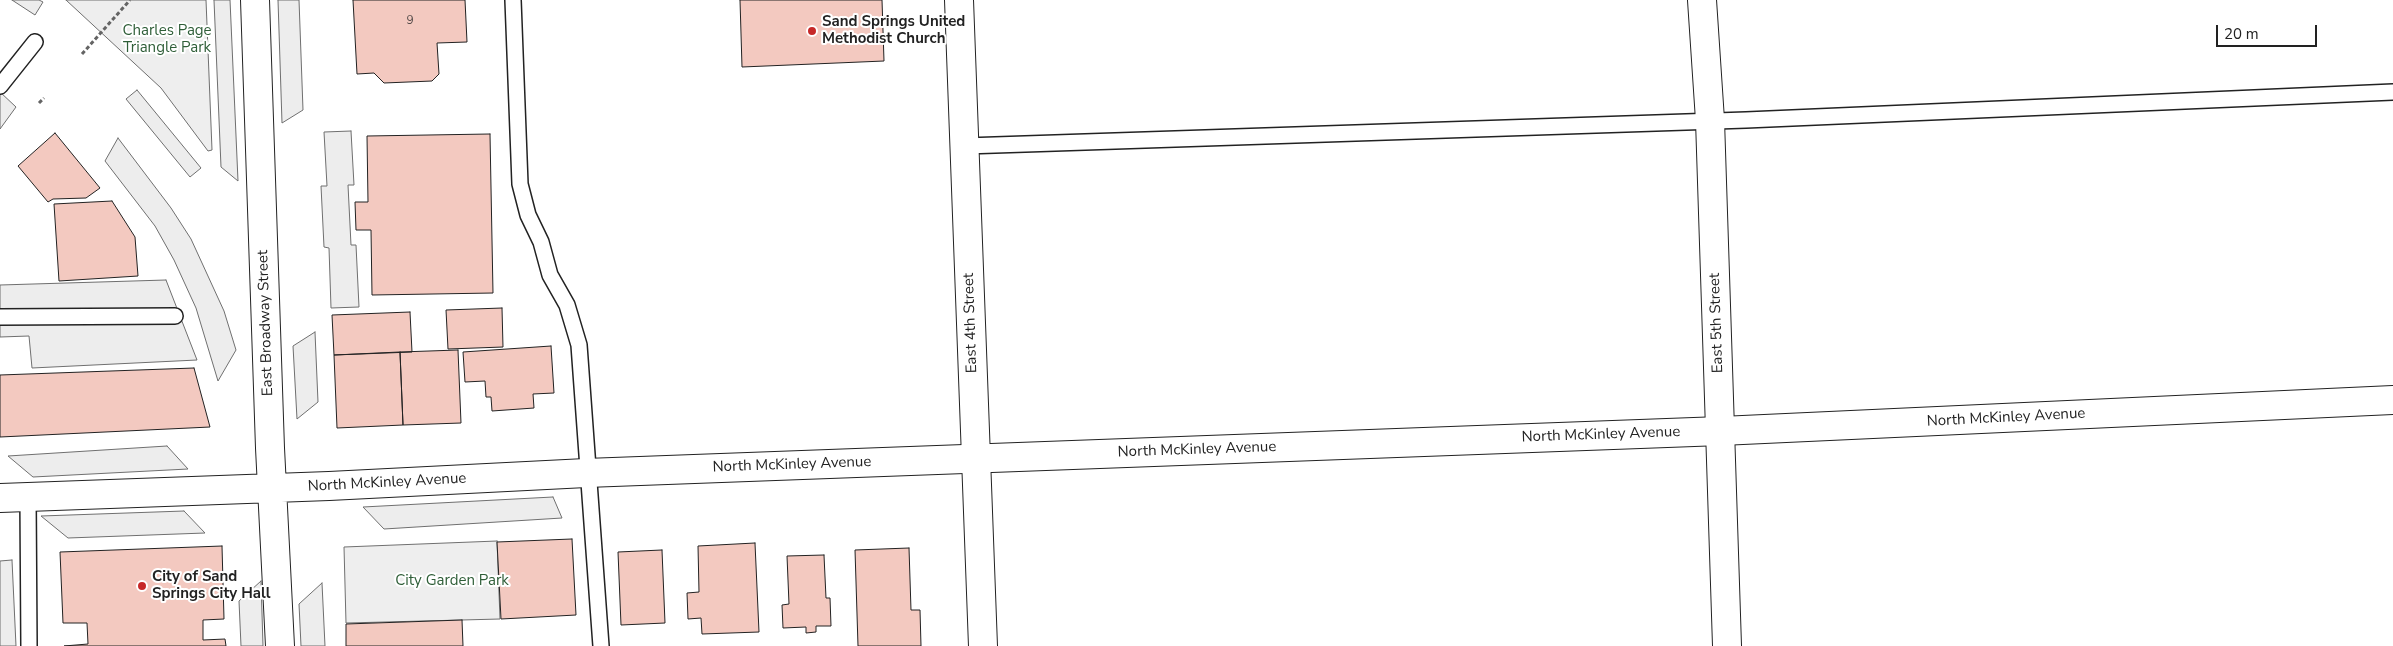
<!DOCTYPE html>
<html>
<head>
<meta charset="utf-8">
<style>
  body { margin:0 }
  #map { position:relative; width:2393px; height:646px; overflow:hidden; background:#fff; font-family:"Nunito Sans",sans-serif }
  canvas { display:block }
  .scale { position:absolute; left:2216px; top:25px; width:101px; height:22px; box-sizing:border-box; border:2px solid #222; border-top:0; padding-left:6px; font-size:15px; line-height:18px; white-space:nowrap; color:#222; -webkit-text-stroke:4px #fff; paint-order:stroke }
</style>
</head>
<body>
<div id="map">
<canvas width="2393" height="646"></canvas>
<div class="scale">20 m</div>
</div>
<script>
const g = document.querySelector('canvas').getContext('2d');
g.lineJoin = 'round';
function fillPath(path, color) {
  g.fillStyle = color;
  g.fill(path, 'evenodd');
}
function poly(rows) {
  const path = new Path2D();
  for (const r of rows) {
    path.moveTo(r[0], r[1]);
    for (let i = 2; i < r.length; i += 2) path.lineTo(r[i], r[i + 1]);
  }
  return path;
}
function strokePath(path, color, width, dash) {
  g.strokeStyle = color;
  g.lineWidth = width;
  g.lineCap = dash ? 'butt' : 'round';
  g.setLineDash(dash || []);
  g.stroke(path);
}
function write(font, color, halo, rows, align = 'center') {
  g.font = font + ' "Nunito Sans",sans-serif';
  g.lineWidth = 4;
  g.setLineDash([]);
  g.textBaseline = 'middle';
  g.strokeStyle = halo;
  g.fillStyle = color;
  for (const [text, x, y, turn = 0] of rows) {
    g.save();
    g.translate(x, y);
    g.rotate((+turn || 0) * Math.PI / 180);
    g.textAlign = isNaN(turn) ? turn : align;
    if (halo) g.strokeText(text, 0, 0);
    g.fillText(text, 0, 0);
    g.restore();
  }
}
const green = poly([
  [66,0,206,0,212,150,208,151,161,88,66,0],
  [497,541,500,619,346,623,344,547,497,541]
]);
fillPath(green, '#eee');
strokePath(green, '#6f6f6f', 1);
const parking = poly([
  [12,0,39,0,43,2,35,15,12,0],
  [214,0,230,0,238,181,221,167,214,0],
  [278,0,299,0,303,110,282,123,278,0],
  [137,90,201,168,190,177,126,99,137,90],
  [0,92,16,107,0,129,0,92],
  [351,131,354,185,348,185,351,245,356,245,359,307,331,308,329,248,324,247,321,186,327,186,324,132,351,131],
  [118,138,171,208,191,239,224,311,236,350,218,381,196,308,174,260,155,226,105,161,118,138],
  [166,280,197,360,32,368,29,336,0,337,0,285,166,280],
  [315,332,318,402,297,419,293,346,315,332],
  [167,446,188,469,33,477,8,456,167,446],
  [553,497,562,518,384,529,363,507,553,497],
  [184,511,205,533,68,538,41,516,184,511],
  [12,560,16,646,0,646,0,561,12,560],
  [261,581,263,646,241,646,239,601,261,581],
  [322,583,325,646,301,646,299,604,322,583]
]);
fillPath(parking, '#ededed');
strokePath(parking, '#6f6f6f', 1);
const building = poly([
  [353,0,465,0,467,42,437,43,439,74,432,81,384,83,374,73,357,74,353,0],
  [740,0,882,0,884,61,742,67,740,0],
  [55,133,100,188,86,198,53,199,48,202,18,166,55,133],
  [490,134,493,293,372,295,371,230,356,230,355,202,368,202,367,136,490,134],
  [112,201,135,237,138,276,59,281,54,204,112,201],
  [502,308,503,347,448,349,446,310,502,308],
  [410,312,412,352,334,355,332,315,410,312],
  [551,346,554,393,533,394,534,408,492,411,491,397,486,397,485,381,465,382,463,352,551,346],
  [458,350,461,423,403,425,400,352,458,350],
  [400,352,403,425,337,428,334,355,400,352],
  [194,368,210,427,0,437,0,375,194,368],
  [572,539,576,615,501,619,497,542,572,539],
  [755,543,759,632,702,634,701,618,688,619,687,593,699,592,698,546,755,543],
  [222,546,224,619,203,620,203,640,225,639,226,646,64,646,88,644,87,623,63,623,60,552,222,546],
  [909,548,911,610,920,610,921,646,858,646,855,550,909,548],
  [662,550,665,623,621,625,618,552,662,550],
  [824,555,826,598,830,598,831,626,816,626,816,632,806,633,806,627,783,628,782,605,789,604,787,556,824,555],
  [462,620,463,646,346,646,346,624,462,620]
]);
fillPath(building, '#f3c9c0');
strokePath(building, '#222', 1);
const lane = poly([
  [513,0,520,184,528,215,541,242,550,275,567,305,579,345,601,646],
  [0,86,35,42],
  [965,146,1746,120,2393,92],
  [0,317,175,316],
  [28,497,29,646]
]);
const street = poly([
  [959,0,983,646],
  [1702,0,1710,120,1727,646]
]);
const secondary = poly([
  [255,0,270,448,280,646],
  [0,498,329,486,586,473,1721,431,2393,400]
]);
strokePath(lane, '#222', 18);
strokePath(street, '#222', 30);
strokePath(secondary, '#222', 30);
strokePath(poly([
  [82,54,130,0],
  [39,103,44,98]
]), '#646464', 3, [4, 2.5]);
strokePath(lane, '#fff', 15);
strokePath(street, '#fff', 28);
strokePath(secondary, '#fff', 28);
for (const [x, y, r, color] of [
  [812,31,5,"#c62828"],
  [142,586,5,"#c62828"]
]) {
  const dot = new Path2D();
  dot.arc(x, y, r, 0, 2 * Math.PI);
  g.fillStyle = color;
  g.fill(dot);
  strokePath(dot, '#fff', 2);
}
write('12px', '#564c4a', null, [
  ["9",410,21]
]);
write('bold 15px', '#222', '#fff', [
  ["Sand Springs United",822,22],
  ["Methodist Church",822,39],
  ["City of Sand",152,577],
  ["Springs City Hall",152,594]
], 'left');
write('15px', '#2f5e38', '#fff', [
  ["Charles Page",167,31],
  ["Triangle Park",167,48],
  ["City Garden Park",452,581]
]);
write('15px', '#222', '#fff', [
  ["East Broadway Street",266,323,-92],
  ["East 4th Street",971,323,-92],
  ["East 5th Street",1717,323,-92],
  ["North McKinley Avenue",2006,418,-3],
  ["North McKinley Avenue",1601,435,-2],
  ["North McKinley Avenue",1197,450,-2],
  ["North McKinley Avenue",792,465,-2],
  ["North McKinley Avenue",387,483,-3]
]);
</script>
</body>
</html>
